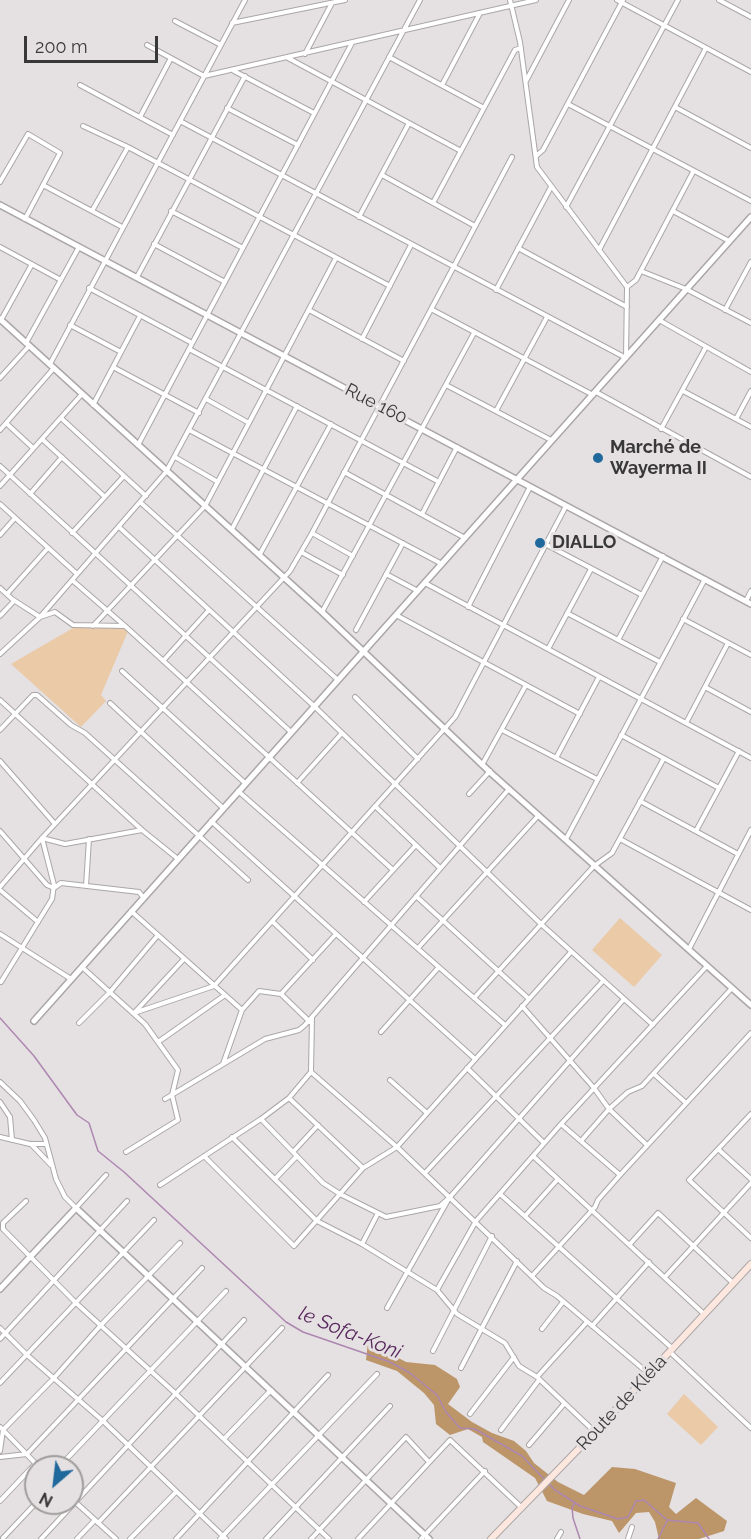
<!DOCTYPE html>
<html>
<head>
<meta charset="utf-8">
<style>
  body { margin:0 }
  #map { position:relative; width:751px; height:1539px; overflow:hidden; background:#e5e0e1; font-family:Raleway,sans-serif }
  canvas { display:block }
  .north { position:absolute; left:24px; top:1455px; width:60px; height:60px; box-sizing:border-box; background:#e5e0e1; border:2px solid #a09d9d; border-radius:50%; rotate:208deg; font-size:16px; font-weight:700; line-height:24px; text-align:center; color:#393838 }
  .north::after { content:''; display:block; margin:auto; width:21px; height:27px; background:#20699d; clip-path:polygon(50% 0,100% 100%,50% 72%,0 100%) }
  .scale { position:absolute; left:24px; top:36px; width:134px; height:27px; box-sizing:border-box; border:3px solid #393838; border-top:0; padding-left:8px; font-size:18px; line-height:21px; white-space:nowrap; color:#393838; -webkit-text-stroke:4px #e5e0e1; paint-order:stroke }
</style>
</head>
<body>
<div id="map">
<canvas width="751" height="1539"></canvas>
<div class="north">N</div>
<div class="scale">200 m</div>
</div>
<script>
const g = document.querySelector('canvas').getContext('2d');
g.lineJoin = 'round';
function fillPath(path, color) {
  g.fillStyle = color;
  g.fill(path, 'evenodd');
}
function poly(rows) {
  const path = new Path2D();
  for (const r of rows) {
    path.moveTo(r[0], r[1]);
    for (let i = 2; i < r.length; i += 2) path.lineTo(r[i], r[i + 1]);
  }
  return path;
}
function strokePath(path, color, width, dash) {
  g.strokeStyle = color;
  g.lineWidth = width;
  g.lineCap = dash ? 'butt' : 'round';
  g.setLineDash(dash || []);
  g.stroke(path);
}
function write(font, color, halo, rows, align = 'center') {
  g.font = font + ' Raleway,sans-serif';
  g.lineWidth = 6;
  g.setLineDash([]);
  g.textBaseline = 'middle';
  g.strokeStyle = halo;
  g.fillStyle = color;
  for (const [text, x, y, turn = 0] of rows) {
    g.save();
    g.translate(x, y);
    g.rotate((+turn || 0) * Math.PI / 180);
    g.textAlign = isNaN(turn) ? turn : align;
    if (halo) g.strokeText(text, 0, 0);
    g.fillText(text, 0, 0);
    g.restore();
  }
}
fillPath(poly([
  [73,628,125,628,128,631,101,695,106,701,81,727,11,664],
  [620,918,662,955,634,987,592,950],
  [684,1394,718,1427,701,1445,667,1414]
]), '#eacaa7');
fillPath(poly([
  [368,1342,406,1362,435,1365,457,1379,460,1387,448,1404,472,1422,492,1433,514,1441,526,1451,534,1463,558,1482,584,1495,612,1467,635,1469,676,1483,669,1507,676,1514,696,1498,727,1521,724,1531,699,1539,659,1539,655,1522,649,1512,636,1513,619,1533,612,1521,583,1514,547,1501,535,1478,483,1442,482,1437,468,1429,450,1435,436,1424,434,1405,424,1393,397,1371,366,1360]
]), '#bc9569');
strokePath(poly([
  [0,1018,34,1056,77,1115,89,1123,98,1151,124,1172,286,1322,303,1332,390,1362,410,1373,437,1395,446,1412,460,1428,475,1429,522,1456,544,1479],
  [548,1483,555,1490,580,1506,618,1519,628,1517,636,1501,644,1500,667,1520,698,1523,709,1539],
  [575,1503,572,1507,573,1518,580,1539],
  [658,1539,667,1521]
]), '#ad87b1', 1.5);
const minor = poly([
  [617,0,751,72],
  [719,0,751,17],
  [175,21,221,45],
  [232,23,345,0],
  [147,45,204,76,536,0],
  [305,54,332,3],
  [389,57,484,108],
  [288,58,461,151],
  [234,71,314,113],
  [526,81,569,0],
  [80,85,173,135],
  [442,85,480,13],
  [568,104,751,201],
  [675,107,751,148],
  [227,108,298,145],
  [140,117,171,58],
  [180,121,626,358,627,287,537,167,520,42,510,0],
  [83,126,128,147,390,286],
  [536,156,543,150,623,0],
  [382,175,475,226],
  [0,182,28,134,60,153,25,219],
  [43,185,122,227],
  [433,203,515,50,521,48],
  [566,207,678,0],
  [92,211,128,147],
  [171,211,243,248],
  [673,211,729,241],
  [359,217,409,123],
  [154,244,225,282],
  [0,247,61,280],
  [518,248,627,307],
  [599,250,706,48],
  [641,271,686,289,751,323],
  [137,277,245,76],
  [627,287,636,280,693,172],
  [89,288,192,343],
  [496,290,551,187],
  [431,309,593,395],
  [309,310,404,361],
  [725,310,751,262],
  [1,320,32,264],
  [659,320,751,372],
  [70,325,121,352],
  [362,339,411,245],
  [26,343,79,247],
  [189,349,439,482],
  [50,364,245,0],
  [113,367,199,413],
  [0,378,29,346],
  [446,385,551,440],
  [683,391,751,427],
  [596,392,751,477],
  [206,399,249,423],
  [93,405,140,316],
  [496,411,547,317],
  [61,418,146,496],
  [736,419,751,391],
  [6,423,33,448],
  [661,429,706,347],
  [0,430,54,368],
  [189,430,442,564],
  [42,439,105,497],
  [138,445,352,43],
  [175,457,218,482],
  [0,466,291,732],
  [344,472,465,538],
  [0,486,82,394],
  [30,494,62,457],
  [140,502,338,680],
  [0,504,77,574],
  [422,514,457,447],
  [119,527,315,707,541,924,653,1025],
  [232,529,297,406],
  [72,533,124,476],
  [312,533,353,556],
  [0,535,15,518],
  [547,545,642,595],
  [301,552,343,575],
  [260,554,331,424],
  [386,574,418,591],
  [72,580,125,626,393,870],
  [425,583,751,758],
  [0,588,12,599,40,617,55,612,73,625,125,626],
  [7,594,48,548],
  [746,601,751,591],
  [468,607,530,487],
  [322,612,474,333],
  [567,613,660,662],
  [396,615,580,714],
  [0,616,14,601],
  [683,619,751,655],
  [93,626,205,506,336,258],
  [356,630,403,543],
  [618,640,663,556],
  [548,649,591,569],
  [0,654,40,617,166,472,420,0],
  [163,661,209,610],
  [122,671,245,783],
  [705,687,751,712],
  [355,697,418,759],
  [0,700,142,830,178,859],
  [110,703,223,808],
  [686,723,728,643],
  [0,730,33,695,37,695,71,725,85,733,248,880],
  [502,730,597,779],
  [621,735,719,788],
  [556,758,599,677],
  [0,761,55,824],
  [482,765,526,685],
  [297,783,342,733],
  [238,791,505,1025],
  [469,794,490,771],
  [640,801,738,854],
  [375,806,440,868],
  [211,821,475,1059],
  [0,831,47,885,54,888,61,883,139,892,143,897],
  [696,831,739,751],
  [566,839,705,579],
  [620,839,751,910],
  [86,886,89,839],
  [0,887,42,838,290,571,312,533,512,157],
  [0,890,38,922],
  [416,896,529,999],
  [364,902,416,845],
  [131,911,242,1010],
  [273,922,313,960],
  [0,934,71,979],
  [418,948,538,816],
  [689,949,751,830],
  [82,967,145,1024,178,1070,172,1095,178,1120,126,1152],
  [1,982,52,899,54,885,42,838,65,844,142,830],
  [281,994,336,934],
  [474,998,594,866,612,853,664,758],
  [522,1006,594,1088,609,1109,647,1145],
  [134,1013,214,986,455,717,566,506],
  [134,1013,184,959],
  [79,1023,110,992,158,935],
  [381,1032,439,967],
  [158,1042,225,995],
  [223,1064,242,1010,259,991,281,994,310,1022],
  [467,1068,544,1143],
  [311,1072,397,1147,544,1288,557,1296,649,1374],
  [654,1074,686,1103],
  [390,1080,427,1113],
  [0,1082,20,1101,34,1120,45,1138,56,1179,65,1197,76,1208,106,1175],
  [165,1099,265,1039,299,1030,305,1025,509,789],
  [0,1102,10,1117,12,1140],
  [751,1114,689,1180,751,1238],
  [261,1119,323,1183,340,1194,386,1217,440,1206,450,1197,624,999],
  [561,1124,620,1175],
  [0,1137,30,1144,46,1144],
  [232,1137,317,1221,362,1244,437,1290,457,1314,505,1343,519,1366,537,1377,595,1432],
  [581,1141,609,1109,628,1092,642,1086,732,988],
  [31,1144,51,1165],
  [718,1149,751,1179],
  [293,1152,318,1125],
  [204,1156,294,1246,363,1168,289,1098],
  [533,1156,704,1314],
  [363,1168,397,1147,571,952],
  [425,1173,603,981],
  [275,1179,297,1156],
  [160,1185,261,1119,289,1098,311,1072,312,1018],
  [500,1194,673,1349],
  [26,1201,3,1223,3,1229,76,1303,175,1393,329,1539],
  [525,1216,558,1179],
  [362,1244,378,1213],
  [630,1244,658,1213,733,1283],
  [532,1276,595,1207,598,1200,620,1175,751,1033],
  [665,1277,751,1183],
  [437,1290,476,1221,561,1124,707,966],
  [387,1308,448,1200],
  [592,1326,649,1262],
  [0,1328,27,1355,103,1421,226,1539],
  [542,1329,563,1302],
  [0,1339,127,1201],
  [433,1351,492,1236],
  [670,1352,751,1428],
  [461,1368,517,1261],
  [537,1377,587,1322],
  [0,1383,154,1220],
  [470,1414,514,1357],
  [0,1427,39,1467],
  [501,1430,539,1380],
  [224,1439,271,1390],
  [529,1445,564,1404],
  [0,1451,3,1430,54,1378,101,1325,180,1243],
  [0,1457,27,1454,202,1268],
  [59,1467,226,1291],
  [72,1499,116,1539],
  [0,1501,36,1463],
  [98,1523,282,1328],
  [3,1538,36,1503],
  [41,1539,244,1320],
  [77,1539,95,1520],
  [130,1539,176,1492],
  [176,1539,328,1375],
  [220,1539,377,1374],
  [266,1539,390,1406],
  [311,1539,406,1437,429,1462],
  [358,1539,450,1440,521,1507],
  [421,1539,485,1471],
  [557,1539,561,1532],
  [628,1539,632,1527]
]);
const tertiary = poly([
  [0,205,751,604],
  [0,319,322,612,492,774,751,1005],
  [34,1021,751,217],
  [0,1289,76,1208,429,1539]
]);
const secondary = poly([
  [491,1539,595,1432,751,1264]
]);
strokePath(minor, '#aca7a7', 6);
strokePath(tertiary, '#aca7a7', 8);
strokePath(secondary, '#aca7a7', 8);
strokePath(minor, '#fff', 4);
strokePath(tertiary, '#fff', 5);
strokePath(secondary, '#fde7de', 6);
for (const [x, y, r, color] of [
  [598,458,6,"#20699d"],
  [540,543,6,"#20699d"]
]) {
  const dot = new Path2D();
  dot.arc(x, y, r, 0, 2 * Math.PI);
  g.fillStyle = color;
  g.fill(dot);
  strokePath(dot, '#e5e0e1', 2);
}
write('18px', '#393838', '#e5e0e1', [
  ["Rue 160",376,404,27],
  ["Route de Kléla",622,1403,-47]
]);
write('bold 18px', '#393838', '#e5e0e1', [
  ["Marché de",610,448],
  ["Wayerma II",610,469],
  ["DIALLO",552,543]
], 'left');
write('italic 20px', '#59285e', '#e5e0e1', [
  ["le Sofa-Koni",350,1333,22]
]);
</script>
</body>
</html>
